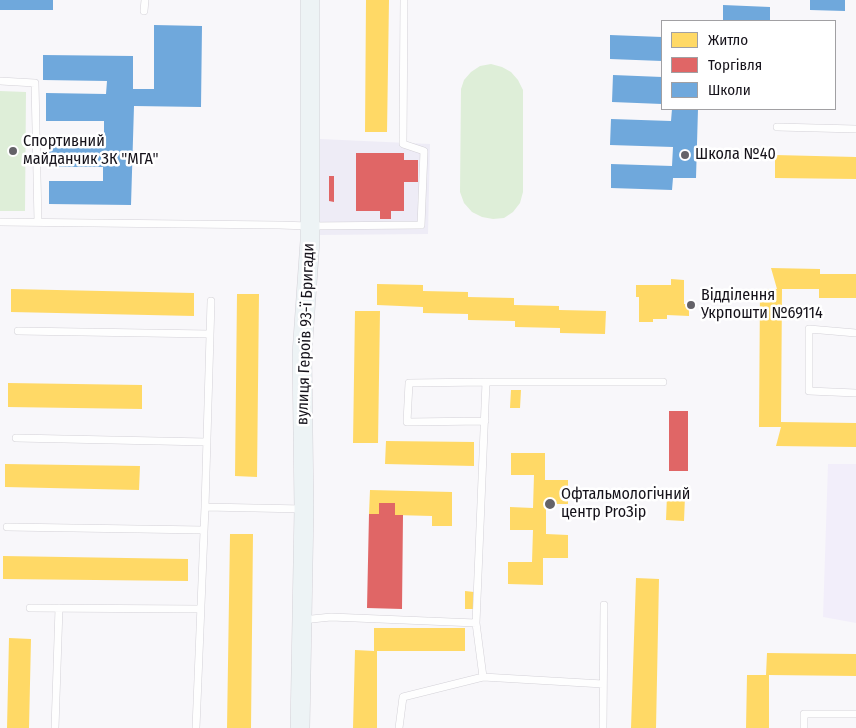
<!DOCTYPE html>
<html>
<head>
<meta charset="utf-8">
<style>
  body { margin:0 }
  #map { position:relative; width:856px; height:728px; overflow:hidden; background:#f8f7fa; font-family:"Fira Sans Condensed",sans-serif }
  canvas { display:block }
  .legend { position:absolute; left:661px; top:20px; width:175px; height:90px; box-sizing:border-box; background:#fff; border:1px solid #a1a0a3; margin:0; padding:6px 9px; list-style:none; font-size:15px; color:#15121a }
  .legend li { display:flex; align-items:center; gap:10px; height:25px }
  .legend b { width:25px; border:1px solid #a1a0a3 }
</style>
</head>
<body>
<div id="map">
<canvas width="856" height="728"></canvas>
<ul class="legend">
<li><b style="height:14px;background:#ffd966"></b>Житло</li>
<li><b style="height:14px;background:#e06666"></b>Торгівля</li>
<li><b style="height:14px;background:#6fa8dc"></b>Школи</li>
</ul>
</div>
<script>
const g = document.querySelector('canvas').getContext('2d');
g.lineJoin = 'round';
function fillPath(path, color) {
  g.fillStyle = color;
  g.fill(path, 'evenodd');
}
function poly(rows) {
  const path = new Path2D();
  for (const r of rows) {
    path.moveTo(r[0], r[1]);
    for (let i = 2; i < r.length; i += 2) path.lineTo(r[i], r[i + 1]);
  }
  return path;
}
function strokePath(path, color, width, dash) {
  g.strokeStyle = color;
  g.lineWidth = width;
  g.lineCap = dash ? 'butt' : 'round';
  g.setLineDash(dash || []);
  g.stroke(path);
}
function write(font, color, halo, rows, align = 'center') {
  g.font = font + ' "Fira Sans Condensed",sans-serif';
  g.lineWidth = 5;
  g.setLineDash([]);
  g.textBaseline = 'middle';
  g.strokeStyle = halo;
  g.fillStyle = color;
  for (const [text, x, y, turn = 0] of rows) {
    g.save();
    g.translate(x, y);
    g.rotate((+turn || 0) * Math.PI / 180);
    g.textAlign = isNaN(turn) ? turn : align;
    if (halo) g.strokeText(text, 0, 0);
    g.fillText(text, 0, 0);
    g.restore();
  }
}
fillPath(poly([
  [320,139,430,144,428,234,320,235]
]), '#eeecf6');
fillPath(poly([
  [828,464,856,464,856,623,823,617]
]), '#f2eefa');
fillPath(poly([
  [491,64,502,67,511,72,518,80,523,90,523,192,520,203,513,212,504,218,493,219,482,217,472,212,464,203,460,192,461,89,464,80,471,72,480,66],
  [0,91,26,92,25,211,0,211]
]), '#deeed8');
fillPath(poly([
  [366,0,389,0,387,132,365,132],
  [775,155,856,157,856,179,775,178],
  [771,268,820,269,820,274,856,274,856,298,819,298,819,289,782,289,781,422,856,423,856,447,776,446,781,427,759,427,760,289,777,289],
  [671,279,684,280,684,304,689,304,689,316,667,315,667,319,653,319,653,322,639,322,639,297,636,297,636,285,671,285],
  [377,284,423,285,423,291,468,292,468,297,514,298,514,305,559,306,559,310,606,311,605,334,560,333,560,328,515,327,515,321,468,320,468,314,423,313,423,307,377,305],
  [11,289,194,293,194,316,11,312],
  [237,294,259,294,257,477,235,476],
  [355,311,380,311,378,443,353,443],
  [8,383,142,385,142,409,8,407],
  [511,390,521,390,520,408,510,408],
  [386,441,474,442,474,466,385,464],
  [511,453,545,453,545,480,568,480,568,504,546,504,546,534,568,535,568,558,543,558,543,585,508,584,508,562,532,562,533,530,510,530,510,507,533,508,534,475,511,475],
  [5,464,140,466,139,490,5,487],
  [370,490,452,492,452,526,432,526,432,516,395,515,395,503,379,503,379,514,369,514],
  [667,495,685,496,684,521,666,520],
  [230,534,253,534,251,728,227,728],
  [3,556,188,559,188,581,3,579],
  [636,578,659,579,656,728,631,728],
  [465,591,474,592,473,609,465,609],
  [374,628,465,628,465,651,377,651,377,728,353,728,355,650,374,651],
  [9,638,31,639,29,728,7,728],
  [767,653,856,654,856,676,769,675,769,728,746,728,747,675,766,675]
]), '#ffd966');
fillPath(poly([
  [356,153,404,153,404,160,418,160,418,182,404,182,404,211,391,211,391,219,380,219,380,211,356,211],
  [329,176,334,176,334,202,329,201],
  [669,411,688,411,688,471,669,471],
  [379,503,395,503,395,515,403,515,402,609,367,608,369,514,379,514]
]), '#e06666');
fillPath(poly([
  [0,0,53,0,53,10,0,10],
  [810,0,845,0,845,11,810,10],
  [723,5,770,7,770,21,723,21],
  [154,25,202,26,201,107,134,106,131,205,49,204,49,181,103,181,103,167,48,167,48,137,104,137,104,121,46,121,46,93,106,94,107,81,43,80,43,55,133,56,133,89,154,89],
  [610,35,662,37,662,61,610,59],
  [613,75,662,77,662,104,612,102],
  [672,109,698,109,696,178,673,178,672,190,611,188,611,164,672,166,673,147,610,145,611,119,671,121]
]), '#6fa8dc');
const lane = poly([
  [144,11,145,0],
  [0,81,35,83,38,222],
  [777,127,856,129],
  [0,222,279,225,309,226,421,225,424,151,403,144,404,0],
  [18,331,210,334],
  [856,333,809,329,809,391,856,393],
  [485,421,407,422,409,383,486,382],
  [16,438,207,442],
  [205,507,211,301],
  [7,527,204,530],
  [30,608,201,609],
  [302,620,331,617,476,623],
  [483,677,476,623,486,382,663,382],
  [55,728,59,608],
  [196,728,205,507,304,509],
  [399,728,403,697,483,677,603,684],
  [603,728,604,605],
  [804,728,804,714,856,714]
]);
const secondary = poly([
  [300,728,304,509,302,354,310,241,310,0]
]);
strokePath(lane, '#d3d1d7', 8);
strokePath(secondary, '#d3d1d7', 20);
strokePath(lane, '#fefefe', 7);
strokePath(secondary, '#edf3f5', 19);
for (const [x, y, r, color] of [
  [13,151,5,"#646268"],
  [685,155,5,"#646268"],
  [691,305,5,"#646268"],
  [550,504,6,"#646268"]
]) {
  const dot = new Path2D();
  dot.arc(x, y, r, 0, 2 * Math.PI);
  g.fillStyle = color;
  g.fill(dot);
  strokePath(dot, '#fff', 2);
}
write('16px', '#15121a', '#fff', [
  ["Спортивний",23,142],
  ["майданчик ЗК \"МГА\"",23,160],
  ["Школа №40",695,155],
  ["Відділення",701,296],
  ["Укрпошти №69114",701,314],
  ["Офтальмологічний",561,495],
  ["центр ProЗір",561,513]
], 'left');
write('16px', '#15121a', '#fff', [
  ["вулиця Героїв 93-ї Бригади",306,334,-88]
]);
</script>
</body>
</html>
